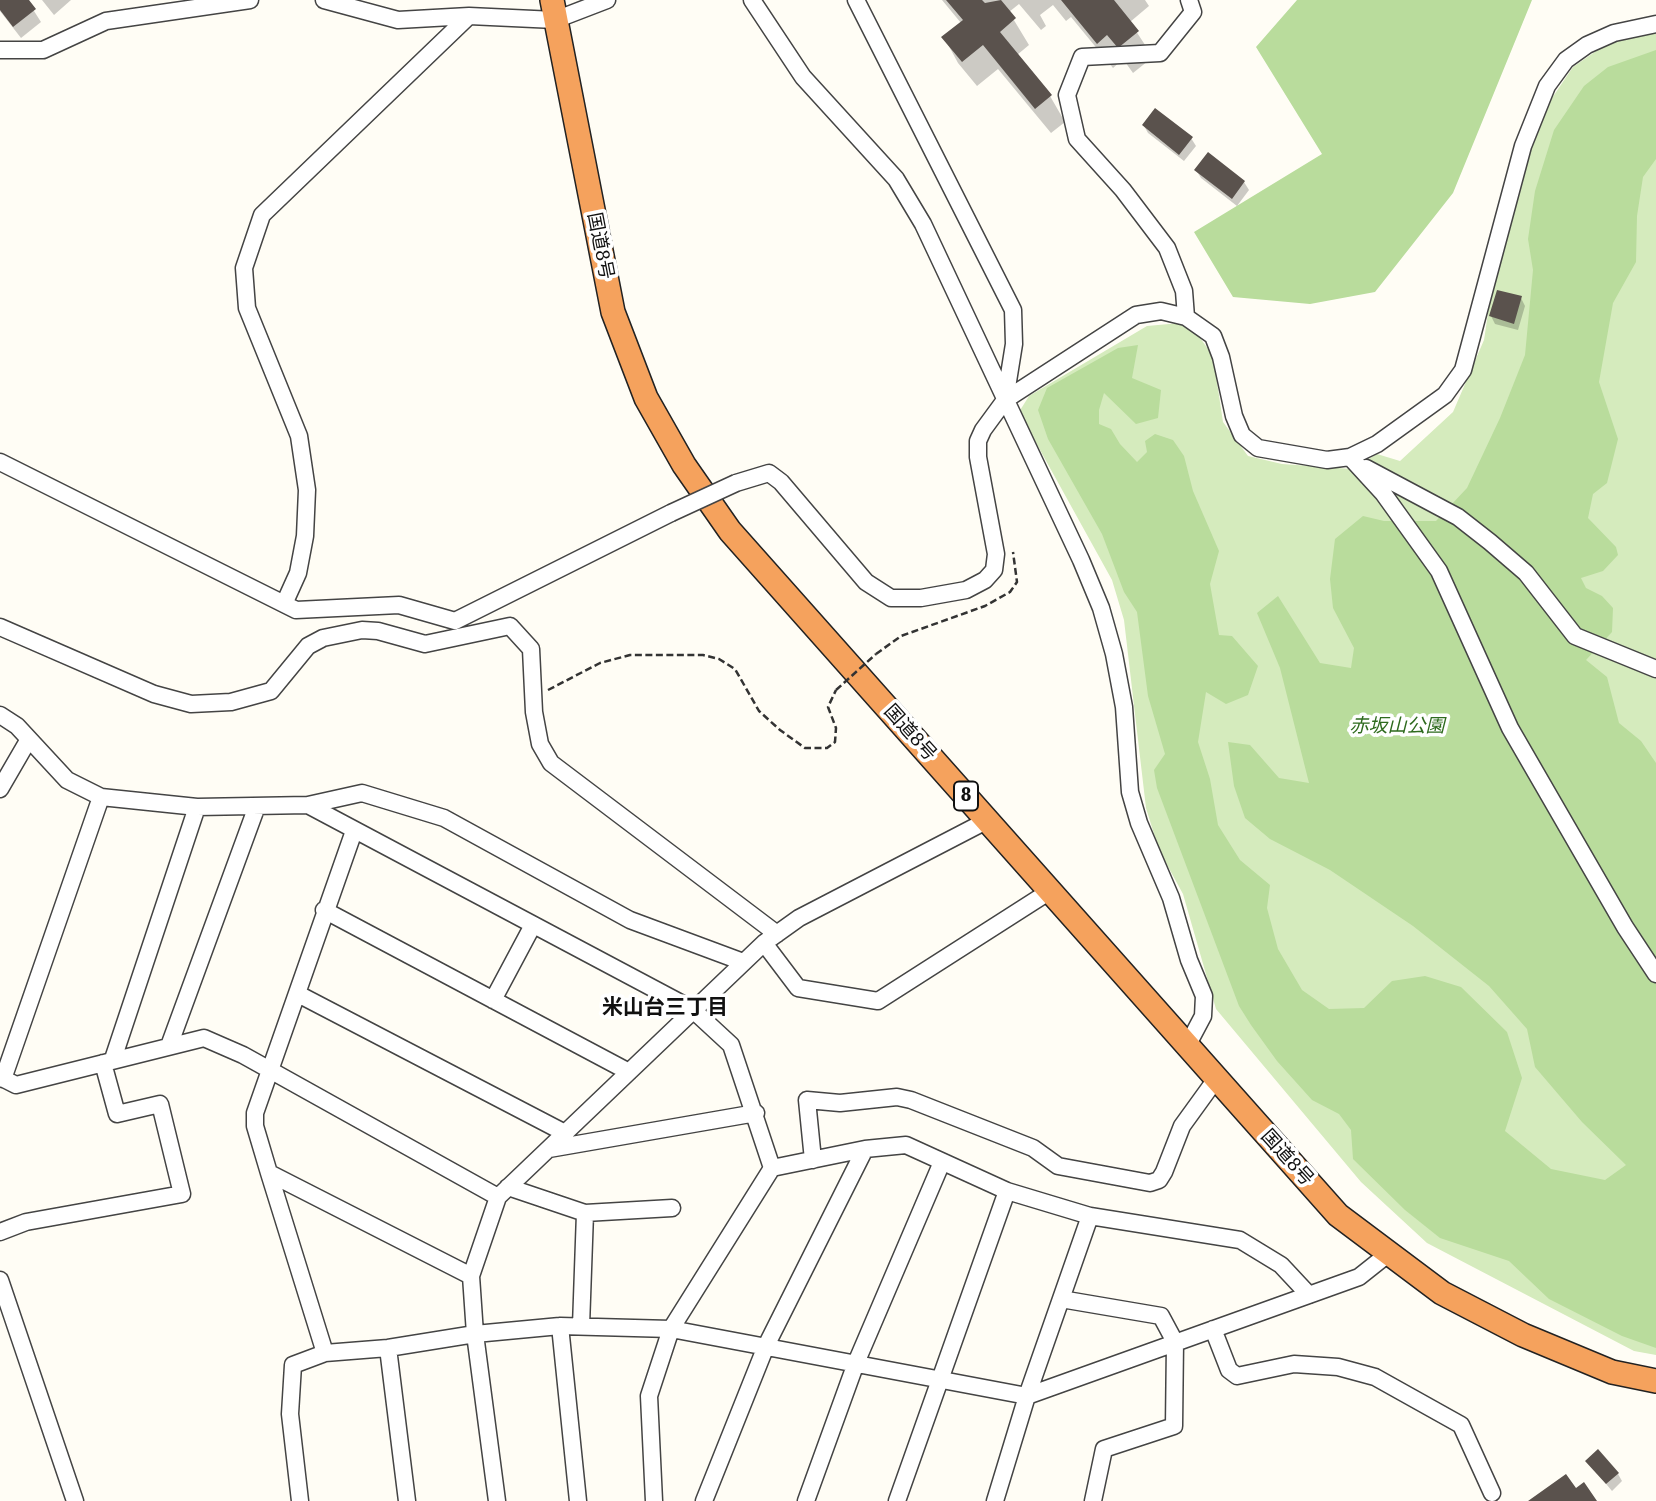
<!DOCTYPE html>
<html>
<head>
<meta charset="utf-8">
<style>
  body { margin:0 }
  canvas { display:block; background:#fffdf5 }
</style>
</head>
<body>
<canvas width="1656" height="1501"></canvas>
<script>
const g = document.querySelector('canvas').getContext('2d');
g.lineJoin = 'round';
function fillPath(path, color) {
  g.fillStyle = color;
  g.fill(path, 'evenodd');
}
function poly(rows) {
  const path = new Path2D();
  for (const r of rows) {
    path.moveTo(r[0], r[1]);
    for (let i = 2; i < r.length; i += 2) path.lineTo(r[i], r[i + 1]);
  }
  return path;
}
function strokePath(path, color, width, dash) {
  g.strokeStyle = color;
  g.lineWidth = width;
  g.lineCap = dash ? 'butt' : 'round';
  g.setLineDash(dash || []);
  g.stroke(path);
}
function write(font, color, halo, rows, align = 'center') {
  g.font = font + ' "Roboto Serif","Noto Sans JP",serif';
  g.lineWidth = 7;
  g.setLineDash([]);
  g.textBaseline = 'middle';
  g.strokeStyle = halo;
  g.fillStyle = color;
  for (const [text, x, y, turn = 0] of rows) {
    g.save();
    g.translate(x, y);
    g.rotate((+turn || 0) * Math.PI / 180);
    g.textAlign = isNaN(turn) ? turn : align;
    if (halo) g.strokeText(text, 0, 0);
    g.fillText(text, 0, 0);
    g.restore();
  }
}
fillPath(poly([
  [1656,30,1656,1355,1634,1351,1427,1243,1361,1182,1216,1009,1183,894,1159,850,1146,808,1124,620,1112,580,1019,412,1029,396,1147,326,1180,323,1198,335,1213,356,1223,422,1248,456,1282,464,1352,469,1377,454,1400,461,1453,412,1484,340,1495,267,1531,145,1550,101,1573,67,1602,47,1638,33]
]), '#d5ebbd');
fillPath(poly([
  [1297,0,1532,0,1453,193,1375,292,1310,304,1233,297,1194,232,1322,154,1256,47],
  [1656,50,1656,159,1643,177,1637,216,1636,262,1613,303,1599,382,1618,439,1607,483,1593,494,1588,518,1616,547,1618,555,1603,571,1581,578,1586,588,1602,596,1613,608,1612,632,1586,660,1607,677,1619,723,1641,741,1656,763,1656,1348,1622,1336,1549,1299,1509,1261,1440,1238,1405,1210,1353,1159,1351,1130,1339,1114,1312,1100,1277,1061,1251,1025,1239,1006,1157,788,1154,770,1165,754,1148,696,1137,612,1124,592,1102,534,1048,439,1038,410,1047,388,1118,348,1138,345,1132,378,1161,390,1158,418,1136,424,1104,393,1099,410,1099,424,1111,429,1120,444,1137,462,1147,452,1145,441,1155,434,1173,440,1184,456,1193,491,1219,551,1210,584,1219,635,1232,636,1258,666,1248,695,1226,704,1206,692,1198,742,1210,779,1218,825,1240,860,1270,885,1267,908,1278,949,1302,990,1329,1009,1364,1008,1392,981,1425,976,1461,987,1507,1032,1522,1078,1505,1131,1551,1169,1605,1180,1626,1165,1582,1122,1535,1067,1527,1029,1489,986,1413,926,1330,870,1270,839,1245,818,1234,786,1228,742,1250,745,1279,778,1309,783,1280,668,1257,613,1278,596,1320,663,1351,668,1354,648,1333,608,1330,579,1335,539,1363,516,1384,521,1436,521,1467,488,1500,418,1525,355,1533,270,1528,239,1535,191,1554,130,1584,86,1608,67]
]), '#b9dc9c');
fillPath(poly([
  [0,0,27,0,41,22,21,38,0,11],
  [42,0,71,0,54,15],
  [942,0,1145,0,1149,6,1130,22,1153,57,1133,73,1123,59,1113,68,1071,17,1066,21,1053,5,1040,15,1046,26,1041,30,1019,4,1009,12,1029,45,1017,55,1050,96,1065,122,1051,133,998,69,977,86,958,63,944,37,961,23],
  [1144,126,1191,138,1196,146,1184,161,1148,133],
  [1208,155,1244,182,1249,190,1237,206,1201,178,1196,170],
  [1521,298,1525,306,1518,330,1495,324,1491,316],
  [1587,1461,1618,1474,1622,1481,1612,1491]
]), '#0003');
fillPath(poly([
  [0,0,29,0,36,9,13,27,0,10],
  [946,0,982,0,985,3,1001,0,1016,18,1000,32,1052,95,1035,109,983,45,962,62,941,37,963,20],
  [1061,0,1114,0,1139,31,1118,48,1107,35,1097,44],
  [1155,108,1193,137,1179,155,1142,125],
  [1208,152,1245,181,1232,199,1194,170],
  [1497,290,1522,296,1514,324,1489,316],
  [1598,1449,1619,1473,1606,1484,1585,1461],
  [1566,1474,1576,1488,1584,1482,1597,1501,1528,1501]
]), '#5a524d');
const minor = poly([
  [324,0,398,20,469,16,555,20,607,0],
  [752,0,803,77,896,179,923,224,1081,560,1101,608,1114,654,1124,707,1130,792,1139,823,1171,898,1189,960,1204,996,1203,1016,1186,1048],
  [856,0,1013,310,1014,344,1005,400],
  [0,50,43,50,106,21,250,0],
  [1186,317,1184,291,1167,248,1123,190,1077,139,1067,95,1082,57,1160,53,1193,12,1189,0],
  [1350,457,1383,493,1439,571,1510,728,1625,927,1656,974],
  [0,462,284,604,298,573,305,536,307,490,299,436,247,308,244,268,262,215,469,16],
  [1366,468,1458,517,1490,542,1526,573,1575,636,1656,669],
  [736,483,769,473,781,482,866,582,891,598,921,598,966,590,985,580,994,570,996,554,978,457,978,441,983,430,1005,400,1136,315,1161,311,1186,317,1213,336,1221,357,1234,416,1242,435,1258,448,1327,460,1350,457,1377,444,1445,395,1463,370,1523,146,1547,86,1566,60,1587,45,1614,33,1656,24],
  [284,604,296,610,399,605,455,621,671,513],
  [0,627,154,694,191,704,231,702,271,691,308,646,323,638,362,630,378,631,425,644,510,626,531,649,534,712,540,744,551,763,777,934],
  [0,715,17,726,67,780,101,797,197,807,308,805,692,1009,731,1045,772,1168],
  [0,789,29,739],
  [308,805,362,793,444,818,630,920,743,962],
  [324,910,629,1072],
  [764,943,798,988,878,1001,1050,891],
  [298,994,565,1133],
  [493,1000,533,925],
  [169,1046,257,806],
  [113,1059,197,807],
  [0,1077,16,1085,204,1038,243,1055,498,1197],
  [3,1079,101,797],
  [549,1149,756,1113],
  [813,1160,807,1100,840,1103,897,1097,911,1100,1033,1148,1058,1166,1150,1183,1159,1180,1164,1172,1182,1126,1216,1079],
  [269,1173,471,1276],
  [508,1187,585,1213,672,1208],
  [0,1232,26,1222,182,1194,160,1104,117,1114,103,1063],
  [0,1280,75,1501],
  [1061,1299,1161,1316,1175,1342,1174,1426,1104,1449,1093,1501],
  [560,1326,578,1501],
  [581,1326,585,1213],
  [1213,1329,1229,1370,1237,1376,1294,1364,1338,1367,1375,1377,1461,1425,1492,1493],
  [388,1348,407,1501],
  [325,1353,269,1173,255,1126,255,1113,354,831],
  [300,1501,290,1414,293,1365,325,1353,388,1348,475,1334,560,1326,671,1329,1027,1396,1359,1277,1388,1254],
  [497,1501,475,1334,471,1276,498,1197,764,943,799,918,988,820],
  [654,1501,649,1396,671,1329,772,1168,865,1149,906,1145,1007,1191,1090,1216,1240,1240,1281,1265,1309,1295],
  [704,1501,766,1346,865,1149],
  [806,1501,856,1363,942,1162],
  [897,1501,1007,1191],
  [995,1501,1027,1396,1090,1216]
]);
const highway = poly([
  [552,0,613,312,646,398,684,465,730,531,1338,1215,1442,1293,1523,1335,1612,1372,1656,1381]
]);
strokePath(minor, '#444', 19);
strokePath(highway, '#222', 26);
strokePath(poly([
  [876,654,901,636,985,606,1010,592,1017,582,1013,552],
  [548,690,600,663,630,655,703,655,719,659,735,669,759,711,780,730,805,748,827,748,835,742,836,728,828,707,836,690]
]), '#333', 2.5, [7, 3.5]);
strokePath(minor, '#fff', 16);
strokePath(highway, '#f5a25d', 23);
const minorBridge = poly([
  [671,513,736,483]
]);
strokePath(minorBridge, '#444', 19, []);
strokePath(poly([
  [836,690,876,654]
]), '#333', 2.5, [7, 3.5]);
strokePath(minorBridge, '#fff', 16);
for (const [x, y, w] of [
  [966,796,24]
]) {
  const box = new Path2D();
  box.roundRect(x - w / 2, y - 14.5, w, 29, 5);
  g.fillStyle = '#fff';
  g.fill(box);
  strokePath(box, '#111', 2);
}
write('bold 18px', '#111', null, [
  ["8",966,796]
]);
write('19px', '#111', '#fff', [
  ["国道8号",600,246,79],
  ["国道8号",910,733,48],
  ["国道8号",1287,1158,48]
]);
write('italic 19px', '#2f6b1f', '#fff', [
  ["赤坂山公園",1397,726]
]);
write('bold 21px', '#111', '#fff', [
  ["米山台三丁目",665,1008]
]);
</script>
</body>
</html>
